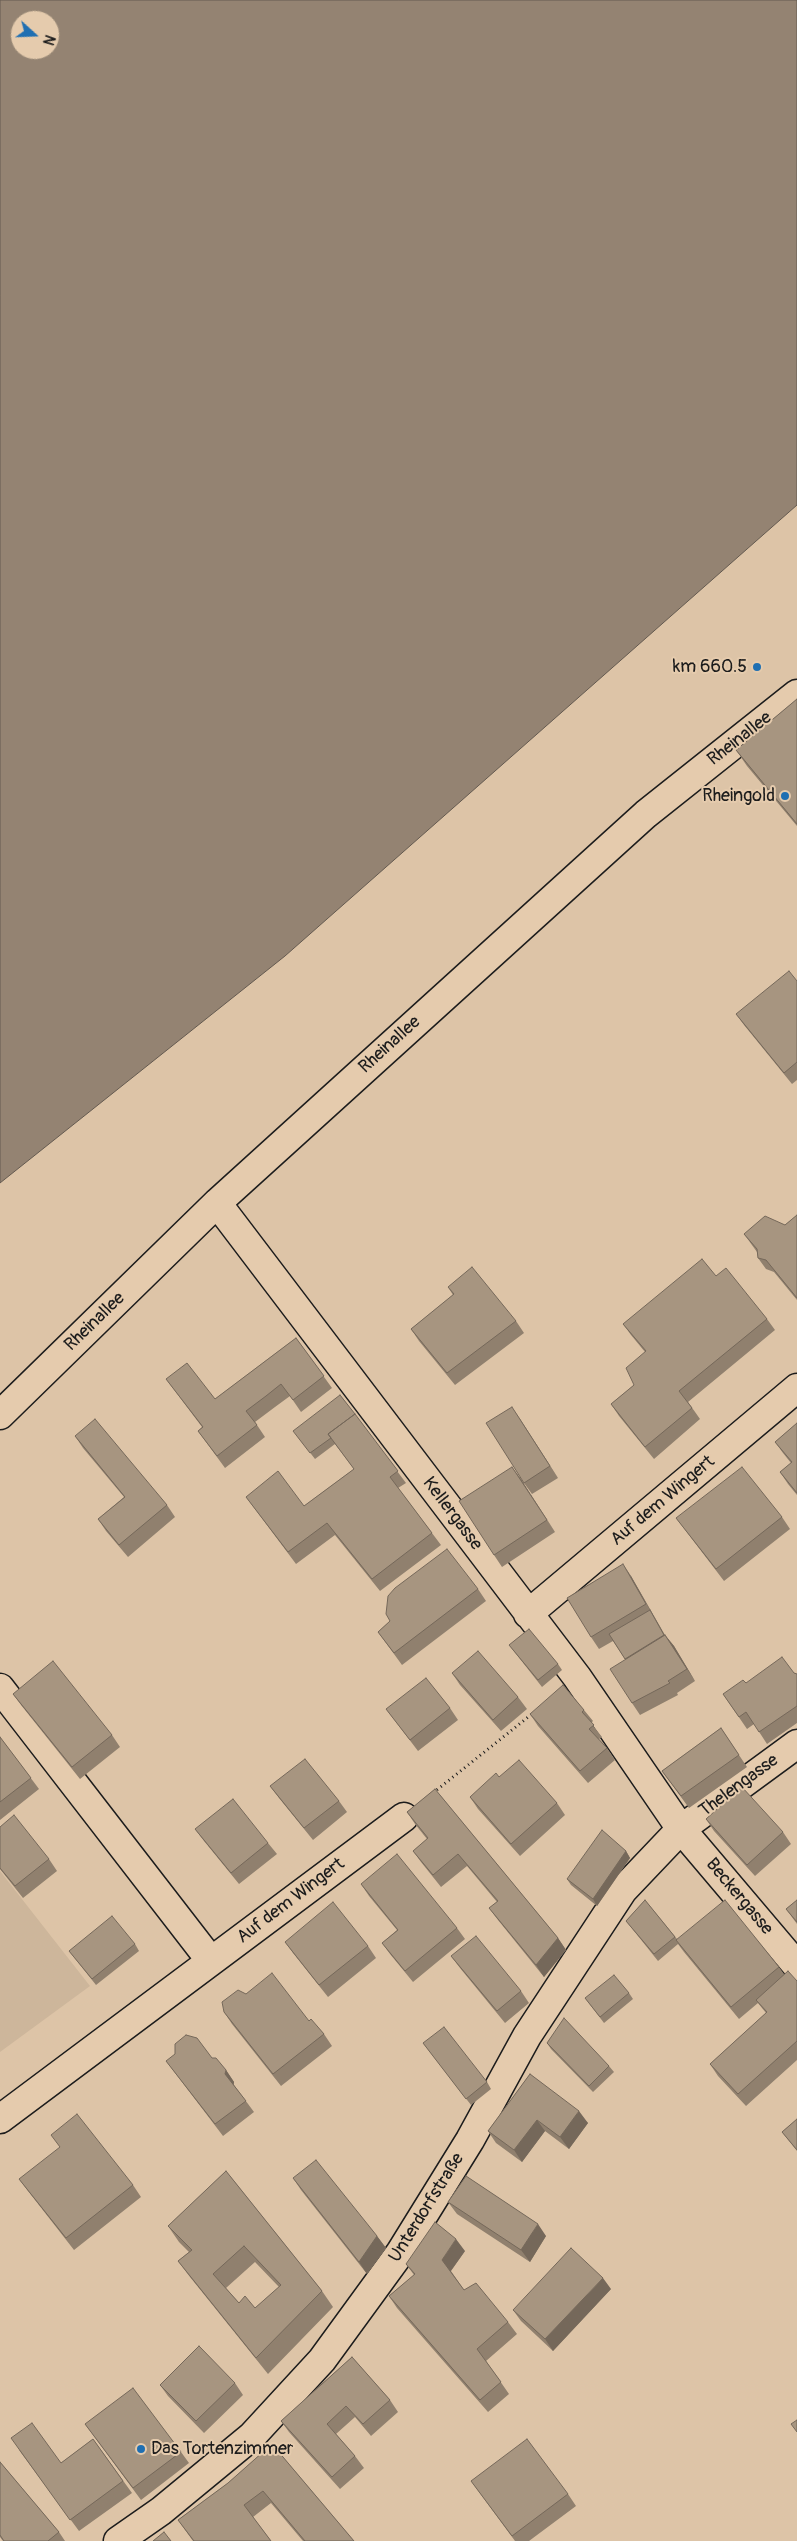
<!DOCTYPE html>
<html>
<head>
<meta charset="utf-8">
<style>
  body { margin:0 }
  #map { position:relative; width:797px; height:2541px; overflow:hidden; background:#ddc4a7; font-family:Pangolin,sans-serif }
  canvas { display:block }
  .north { position:absolute; left:10px; top:10px; width:50px; height:50px; box-sizing:border-box; background:#e5cbad; border:1px solid #958573; border-radius:50%; rotate:110deg; font-size:14px; font-weight:700; line-height:20px; text-align:center; color:#1c1c1c }
  .north::after { content:''; display:block; margin:auto; width:18px; height:22px; background:#1f6fb2; clip-path:polygon(50% 0,100% 100%,50% 72%,0 100%) }
</style>
</head>
<body>
<div id="map">
<canvas width="797" height="2541"></canvas>
<div class="north">N</div>
</div>
<script>
const g = document.querySelector('canvas').getContext('2d');
g.lineJoin = 'round';
function fillPath(path, color) {
  g.fillStyle = color;
  g.fill(path, 'evenodd');
}
function poly(rows) {
  const path = new Path2D();
  for (const r of rows) {
    path.moveTo(r[0], r[1]);
    for (let i = 2; i < r.length; i += 2) path.lineTo(r[i], r[i + 1]);
  }
  return path;
}
function strokePath(path, color, width, dash) {
  g.strokeStyle = color;
  g.lineWidth = width;
  g.lineCap = dash ? 'butt' : 'round';
  g.setLineDash(dash || []);
  g.stroke(path);
}
function write(font, color, halo, rows, align = 'center') {
  g.font = font + ' Pangolin,sans-serif';
  g.lineWidth = 4;
  g.setLineDash([]);
  g.textBaseline = 'middle';
  g.strokeStyle = halo;
  g.fillStyle = color;
  for (const [text, x, y, turn = 0] of rows) {
    g.save();
    g.translate(x, y);
    g.rotate((+turn || 0) * Math.PI / 180);
    g.textAlign = isNaN(turn) ? turn : align;
    if (halo) g.strokeText(text, 0, 0);
    g.fillText(text, 0, 0);
    g.restore();
  }
}
fillPath(poly([
  [0,1871,90,1986,0,2052]
]), '#cdb69b');
const water = poly([
  [0,0,797,0,797,505,285,956,0,1183,0,0],
  [20,20,50,20,50,50,20,50,20,20]
]);
fillPath(water, '#948372');
strokePath(water, '#645a50', 1);
const minor = poly([
  [217,1203,577,1677,681,1829,797,1966],
  [0,1415,217,1203,646,814,797,694],
  [528,1614,797,1388],
  [0,1688,211,1961],
  [0,2119,404,1817],
  [118,2541,161,2511,252,2436,322,2360,400,2253,470,2140,527,2036,623,1890,681,1829,797,1744]
]);
strokePath(minor, '#1c1c1c', 31);
strokePath(poly([
  [433,1793,532,1714]
]), '#1c1c1c', 3, [1, 4]);
strokePath(minor, '#e5cbad', 28);
fillPath(poly([
  [797,699,797,826,747,766,736,750],
  [797,981,797,1080,792,1084,744,1025,736,1014],
  [797,1215,797,1300,774,1272,766,1269,758,1258,757,1252,744,1234,785,1225],
  [716,1276,767,1319,775,1330,688,1402,700,1419,654,1459,619,1416,611,1404,634,1385,645,1352,631,1335,623,1324],
  [448,1287,516,1321,524,1333,455,1385,419,1341,411,1329,453,1295],
  [296,1338,332,1388,301,1412,290,1396,275,1407,255,1422,265,1437,225,1468,198,1431,202,1427,166,1379,215,1399],
  [340,1395,406,1483,398,1488,441,1545,380,1591,335,1535,296,1564,246,1497,304,1506,354,1469,335,1444,315,1459,298,1437],
  [520,1419,558,1478,532,1494,524,1483],
  [797,1423,797,1495,788,1484,780,1472,791,1463,783,1453,775,1442],
  [75,1436,167,1505,175,1517,128,1557,106,1531,98,1519,124,1497,83,1448],
  [512,1467,555,1532,502,1567,494,1555],
  [782,1517,790,1529,724,1581,676,1518],
  [631,1576,665,1635,674,1646,695,1681,677,1693,678,1695,640,1715,632,1703,625,1659,613,1641,599,1649,591,1637],
  [478,1589,486,1601,402,1665,378,1632,390,1621],
  [509,1645,558,1664,562,1670,542,1687],
  [452,1673,518,1697,527,1709,501,1731,460,1685],
  [794,1673,797,1674,797,1723,767,1744,754,1724,747,1729,723,1694,746,1683],
  [13,1694,112,1735,120,1747,80,1779,21,1705],
  [450,1708,458,1720,418,1751,386,1709],
  [584,1710,593,1721,591,1723,602,1737,599,1739,607,1748,615,1760,588,1783,538,1726,530,1714],
  [721,1728,747,1767,689,1808,662,1771],
  [0,1737,39,1789,0,1820],
  [499,1777,557,1803,565,1815,520,1856,478,1809,470,1797],
  [270,1786,339,1801,347,1812,313,1840,279,1798],
  [435,1789,558,1938,566,1950,544,1977,498,1920,489,1908,497,1902,467,1866,441,1887,421,1862,413,1851,427,1839,415,1824,407,1812],
  [706,1819,783,1832,791,1844,755,1876,714,1831],
  [0,1827,49,1859,57,1871,23,1898,0,1869],
  [195,1829,268,1843,277,1854,239,1884,204,1841],
  [626,1851,630,1858,597,1906,571,1885,567,1879],
  [361,1884,457,1928,465,1939,413,1982,390,1954,382,1943,397,1930,369,1896],
  [645,1900,677,1939,779,1967,784,1974,797,1981,797,2060,746,2106,718,2076,710,2064,766,2013,758,2003,739,2019,684,1952,678,1944,658,1961,626,1921],
  [797,1900,797,1924,786,1909],
  [285,1942,368,1946,376,1958,328,1997,293,1953],
  [135,1944,139,1951,96,1985,69,1951],
  [451,1956,521,1991,529,2003,505,2023,460,1968],
  [629,1993,633,1999,604,2023,585,1998],
  [224,2012,309,2021,324,2034,332,2046,281,2086,232,2024],
  [423,2043,487,2082,491,2089,471,2105],
  [547,2043,609,2066,614,2072,593,2092,551,2049],
  [212,2058,226,2070,234,2082,234,2085,254,2112,223,2136,166,2061],
  [530,2074,588,2123,569,2149,545,2131,522,2162,496,2143,488,2131],
  [797,2119,797,2151,782,2132],
  [226,2171,322,2291,333,2307,268,2374,190,2277,178,2261,189,2252,179,2242,168,2226],
  [255,2262,279,2287,255,2308,239,2303,226,2288],
  [293,2178,377,2236,386,2248,367,2274,301,2190],
  [19,2179,133,2185,141,2197,74,2250,28,2191],
  [448,2202,546,2236,530,2262,457,2214],
  [465,2251,451,2271,464,2290,508,2322,517,2334,486,2361,509,2394,488,2412,397,2308,389,2296,414,2275,406,2264],
  [611,2289,553,2351,521,2321,513,2310],
  [352,2357,390,2400,398,2412,371,2436,355,2417,336,2434,355,2456,364,2468,340,2489,289,2432,281,2421],
  [235,2383,243,2395,204,2433,168,2396,160,2385],
  [85,2424,181,2452,189,2463,141,2500],
  [93,2439,132,2493,79,2531,19,2450,61,2463],
  [272,2444,354,2541,303,2541,271,2503,253,2517,271,2541,193,2541,178,2520,228,2483],
  [0,2462,59,2532,65,2541,3,2541,0,2537],
  [471,2481,568,2494,576,2506,529,2541,515,2541]
]), '#90806e');
fillPath(poly([
  [512,1407,520,1419,558,1478,550,1466],
  [512,1467,521,1479,555,1532,547,1520],
  [623,1564,631,1576,670,1645,666,1639,650,1610],
  [665,1635,674,1646,695,1681,687,1669],
  [626,1851,630,1858,597,1906,593,1899],
  [558,1938,566,1950,544,1977,536,1965],
  [226,2070,234,2082,233,2086,225,2074],
  [579,2111,588,2123,569,2149,560,2137],
  [537,2120,545,2131,522,2162,514,2150],
  [538,2224,546,2236,530,2262,521,2250],
  [377,2236,386,2248,367,2274,359,2262],
  [456,2239,465,2251,450,2272,442,2260],
  [603,2278,611,2289,553,2351,545,2339]
]), '#75685a');
const building = poly([
  [797,699,797,824,736,750,797,699],
  [789,971,797,981,797,1062,784,1073,736,1014,789,971],
  [797,1215,797,1298,766,1260,758,1258,757,1249,744,1234,765,1216,785,1225,797,1215],
  [702,1259,716,1276,726,1268,767,1319,679,1391,692,1408,645,1447,611,1404,634,1385,626,1368,646,1351,623,1324,702,1259],
  [472,1267,516,1321,447,1373,411,1329,454,1294,448,1287,472,1267],
  [296,1338,324,1376,293,1400,281,1384,266,1396,246,1411,257,1425,217,1456,198,1431,203,1427,166,1379,187,1363,215,1399,296,1338],
  [340,1395,355,1414,328,1434,331,1438,310,1453,293,1431,340,1395],
  [512,1407,550,1466,524,1483,486,1423,512,1407],
  [355,1414,398,1471,390,1477,432,1533,372,1579,327,1523,288,1552,246,1497,278,1471,304,1506,354,1469,328,1434,355,1414],
  [95,1419,167,1505,119,1545,98,1519,125,1497,75,1436,95,1419],
  [797,1423,797,1493,780,1472,792,1462,775,1442,797,1423],
  [512,1467,547,1520,494,1555,459,1501,512,1467],
  [742,1467,782,1517,716,1569,676,1518,742,1467],
  [447,1549,478,1589,394,1653,378,1632,390,1621,386,1614,388,1596,395,1588,447,1549],
  [623,1564,646,1604,591,1637,567,1598,623,1564],
  [650,1610,664,1635,625,1659,609,1634,650,1610],
  [529,1629,558,1664,538,1680,509,1645,529,1629],
  [665,1635,687,1669,668,1681,670,1683,632,1703,610,1669,665,1635],
  [478,1651,518,1697,493,1720,452,1673,478,1651],
  [782,1657,794,1673,797,1674,797,1706,759,1732,746,1712,739,1717,723,1694,743,1680,746,1683,782,1657],
  [53,1661,112,1735,72,1767,13,1694,53,1661],
  [426,1678,450,1708,410,1740,386,1709,426,1678],
  [563,1685,584,1710,582,1712,594,1725,589,1729,607,1748,580,1771,530,1714,563,1685],
  [721,1728,739,1755,681,1796,662,1771,721,1728],
  [0,1737,31,1778,0,1802,0,1737],
  [305,1759,339,1801,304,1828,270,1786,305,1759],
  [519,1760,557,1803,511,1844,470,1797,496,1773,499,1777,519,1760],
  [742,1787,783,1832,747,1865,706,1819,742,1787],
  [435,1789,558,1938,536,1965,489,1908,498,1901,458,1854,433,1875,413,1851,428,1838,407,1812,435,1789],
  [233,1799,268,1843,231,1873,195,1829,233,1799],
  [14,1815,49,1859,15,1886,0,1868,0,1827,14,1815],
  [602,1830,626,1851,593,1899,567,1879,602,1830],
  [397,1854,457,1928,405,1971,382,1943,398,1930,361,1884,397,1854],
  [645,1900,675,1937,654,1954,626,1921,645,1900],
  [725,1900,779,1967,731,2007,676,1940,725,1900],
  [797,1900,797,1922,786,1909,797,1900],
  [333,1902,368,1946,319,1985,285,1942,333,1902],
  [112,1916,135,1944,92,1979,69,1951,112,1916],
  [476,1936,521,1991,497,2011,451,1956,476,1936],
  [788,1971,797,1981,797,2041,738,2094,710,2064,767,2012,756,2000,788,1971],
  [272,1973,309,2021,311,2019,324,2034,273,2074,224,2012,222,2002,238,1990,246,1994,272,1973],
  [614,1975,629,1993,600,2017,585,1998,614,1975],
  [564,2018,609,2066,589,2086,547,2043,564,2018],
  [444,2027,487,2082,466,2099,423,2043,444,2027],
  [186,2035,197,2038,212,2058,216,2058,226,2070,225,2074,246,2101,215,2124,166,2061,175,2054,175,2044,186,2035],
  [530,2074,579,2111,560,2137,537,2120,514,2150,488,2131,530,2074],
  [77,2114,133,2185,66,2238,19,2179,60,2147,51,2135,77,2114],
  [797,2119,797,2150,782,2132,797,2119],
  [316,2160,377,2236,359,2262,293,2178,316,2160],
  [226,2171,322,2291,256,2358,178,2261,192,2250,168,2226,226,2171],
  [244,2246,281,2285,255,2308,245,2296,239,2303,213,2274,244,2246],
  [466,2176,538,2224,521,2250,448,2202,466,2176],
  [435,2222,456,2239,442,2260,464,2290,476,2283,508,2322,477,2349,501,2382,480,2400,389,2296,415,2274,406,2264,435,2222],
  [571,2248,603,2278,545,2339,513,2310,571,2248],
  [199,2346,235,2383,196,2421,160,2385,199,2346],
  [352,2357,390,2400,363,2424,346,2406,327,2424,355,2456,332,2477,281,2421,352,2357],
  [133,2388,181,2452,133,2488,85,2424,133,2388],
  [797,2420,797,2432,791,2424,797,2420],
  [32,2423,61,2463,93,2439,123,2481,70,2520,11,2438,32,2423],
  [527,2439,568,2494,512,2536,471,2481,527,2439],
  [272,2444,354,2541,305,2541,263,2491,244,2505,271,2541,194,2541,178,2520,228,2483,272,2444],
  [0,2462,59,2532,48,2541,4,2541,0,2535,0,2462],
  [164,2532,171,2541,153,2541,164,2532]
]);
fillPath(building, '#a79580');
strokePath(building, '#75685a', 1);
for (const [x, y, r, color] of [
  [757,667,5,"#1f6fb2"],
  [785,796,5,"#1f6fb2"],
  [141,2449,5,"#1f6fb2"]
]) {
  const dot = new Path2D();
  dot.arc(x, y, r, 0, 2 * Math.PI);
  g.fillStyle = color;
  g.fill(dot);
  strokePath(dot, '#e5cbad', 2);
}
write('18px', '#1c1c1c', '#e5cbad', [
  ["km 660.5",747,667],
  ["Rheingold",775,796],
  ["Das Tortenzimmer",151,2449,"left"]
], 'right');
write('18px', '#1c1c1c', '#e5cbad', [
  ["Rheinallee",740,739,-38],
  ["Rheinallee",390,1045,-42],
  ["Rheinallee",95,1322,-44],
  ["Auf dem Wingert",663,1501,-40],
  ["Kellergasse",452,1514,53],
  ["Thelengasse",739,1786,-36],
  ["Beckergasse",739,1897,50],
  ["Auf dem Wingert",291,1901,-37],
  ["Unterdorfstraße",427,2208,-58]
]);
</script>
</body>
</html>
